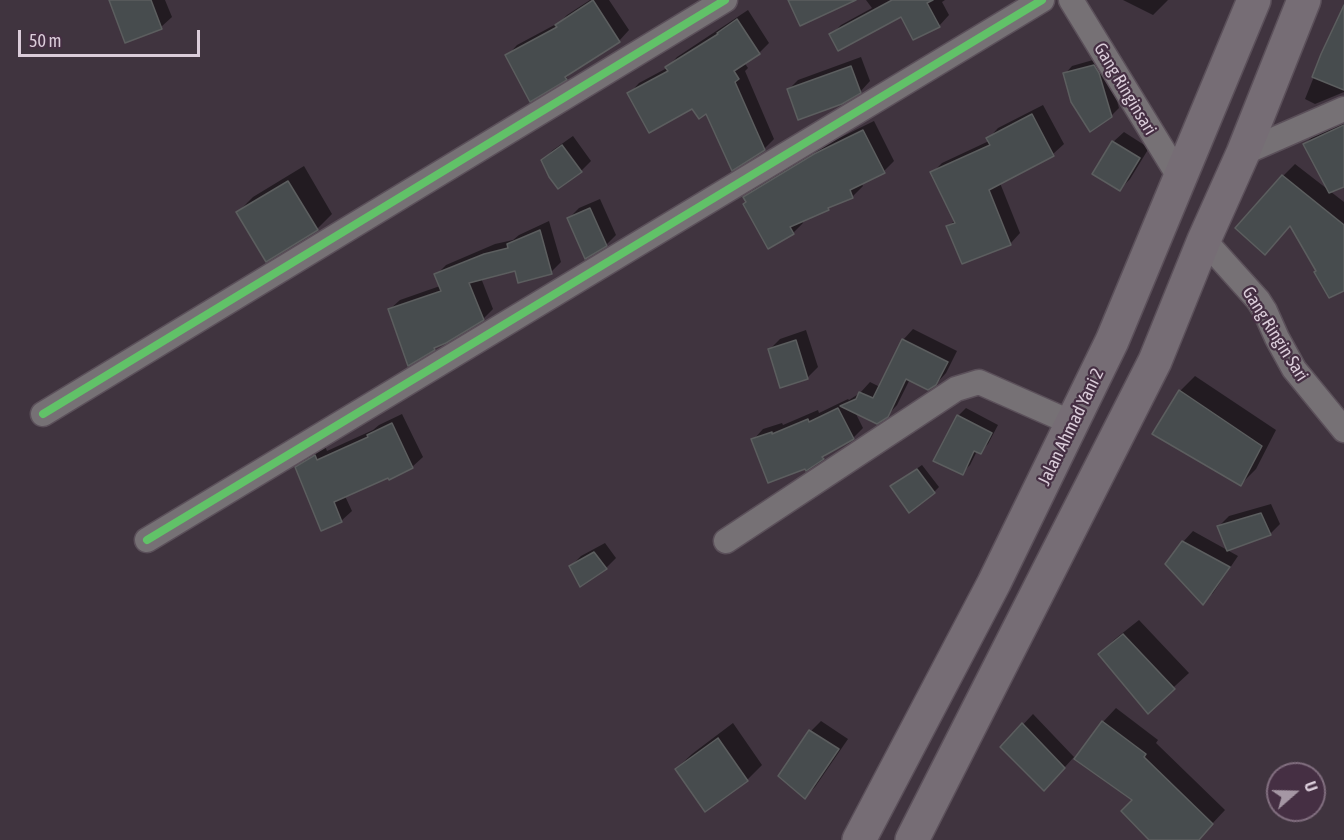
<!DOCTYPE html>
<html>
<head>
<meta charset="utf-8">
<style>
  body { margin:0 }
  #map { position:relative; width:1344px; height:840px; overflow:hidden; background:#40343f; font-family:"Asap Condensed",sans-serif }
  canvas { display:block }
  .north { position:absolute; left:1266px; top:762px; width:60px; height:60px; box-sizing:border-box; background:#452f43; border:2px solid #816e7f; border-radius:50%; rotate:70deg; font-size:16px; font-weight:700; line-height:24px; text-align:center; color:#dbcdda }
  .north::after { content:''; display:block; margin:auto; width:21px; height:27px; background:#a597a4; clip-path:polygon(50% 0,100% 100%,50% 72%,0 100%) }
  .scale { position:absolute; left:18px; top:30px; width:182px; height:27px; box-sizing:border-box; border:3px solid #dbcdda; border-top:0; padding-left:8px; font-size:18px; line-height:21px; white-space:nowrap; color:#dbcdda; -webkit-text-stroke:4px #452f43; paint-order:stroke }
</style>
</head>
<body>
<div id="map">
<canvas width="1344" height="840"></canvas>
<div class="north">U</div>
<div class="scale">50 m</div>
</div>
<script>
const g = document.querySelector('canvas').getContext('2d');
g.lineJoin = 'round';
function fillPath(path, color) {
  g.fillStyle = color;
  g.fill(path, 'evenodd');
}
function poly(rows) {
  const path = new Path2D();
  for (const r of rows) {
    path.moveTo(r[0], r[1]);
    for (let i = 2; i < r.length; i += 2) path.lineTo(r[i], r[i + 1]);
  }
  return path;
}
function strokePath(path, color, width, dash) {
  g.strokeStyle = color;
  g.lineWidth = width;
  g.lineCap = dash ? 'butt' : 'round';
  g.setLineDash(dash || []);
  g.stroke(path);
}
function write(font, color, halo, rows, align = 'center') {
  g.font = font + ' "Asap Condensed",sans-serif';
  g.lineWidth = 4.5;
  g.setLineDash([]);
  g.textBaseline = 'middle';
  g.strokeStyle = halo;
  g.fillStyle = color;
  for (const [text, x, y, turn = 0] of rows) {
    g.save();
    g.translate(x, y);
    g.rotate((+turn || 0) * Math.PI / 180);
    g.textAlign = isNaN(turn) ? turn : align;
    if (halo) g.strokeText(text, 0, 0);
    g.fillText(text, 0, 0);
    g.restore();
  }
}
fillPath(poly([
  [111,0,165,0,172,17,161,27],
  [590,0,609,0,629,30,619,41,575,69,566,78,507,56,517,45,560,22,567,15],
  [866,0,945,0,942,2,949,15,939,26,901,15,831,35,841,25,872,8],
  [1123,0,1168,0,1153,15],
  [748,10,769,43,759,53,744,62,748,68,745,71,774,139,764,149,707,112,693,107,629,94,639,83,667,68,677,57],
  [1344,17,1344,92,1315,104,1305,99,1323,54],
  [861,57,870,81,860,92,788,90,798,80],
  [1100,58,1107,65,1119,108,1111,116,1065,74,1072,66],
  [1043,105,1064,144,1053,154,1000,183,1020,233,1010,244,948,227,955,220,932,173,942,163,989,141,988,139,998,128],
  [874,121,894,161,884,171,861,183,863,186,852,197,833,205,828,209,802,220,803,223,793,233,747,202,745,197,755,187,825,145],
  [1344,121,1344,185,1305,144,1315,134],
  [1124,132,1149,148,1130,179,1120,189,1113,142],
  [573,136,591,161,581,171,543,160,553,150],
  [1295,164,1344,202,1344,289,1317,271,1283,176],
  [304,166,332,214,317,229,238,212,253,197],
  [600,199,616,235,606,245,569,218,579,208],
  [549,221,561,262,551,272,516,269,481,278,493,309,483,319,438,345,434,349,390,309,400,300,440,286,436,275,446,265,495,244,513,240,519,235],
  [913,329,957,351,946,373,936,384,910,379,897,405,887,416,855,412,863,428,853,438,830,451,823,458,753,440,763,429,782,423,783,425,818,410,819,413,848,399,849,400,860,393,870,382,880,387,903,340],
  [806,330,818,367,807,378,770,349,780,339],
  [1195,376,1276,430,1256,469,1241,484,1180,391],
  [966,408,998,425,988,444,980,452,977,451,970,465,962,473,958,416],
  [402,414,423,457,412,467,389,478,388,476,345,496,352,511,341,521,297,468,307,457,325,446,327,451,373,430,379,425],
  [922,465,939,487,934,492,897,482],
  [1271,504,1280,524,1270,534,1219,526,1229,516],
  [1193,531,1238,556,1213,593,1203,602,1167,564,1183,542],
  [605,543,616,558,606,568,571,566,581,556],
  [1139,620,1189,673,1148,711,1100,654,1115,639],
  [1116,708,1158,740,1156,743,1225,810,1197,840,1152,840,1134,800,1076,759,1103,722],
  [1033,714,1074,757,1054,779,1002,747],
  [821,721,848,739,815,787,805,797,780,776,811,731],
  [733,723,762,765,747,780,676,769,692,754]
]), '#0007');
const building = poly([
  [109,0,151,0,162,29,125,43,109,0],
  [593,0,620,42,565,77,567,80,530,102,505,55,557,27,555,25,593,0],
  [788,0,856,0,800,26,788,0],
  [892,0,933,0,927,3,940,27,913,40,901,17,838,51,829,34,892,0],
  [1344,5,1344,90,1312,77,1321,54,1344,5],
  [737,19,760,54,734,71,739,79,735,82,765,150,732,171,706,114,699,119,692,109,649,133,627,93,668,71,665,67,718,34,717,33,737,19],
  [1094,65,1099,73,1112,117,1090,132,1071,102,1063,73,1094,65],
  [851,66,861,93,842,104,798,120,787,89,851,66],
  [1032,114,1054,156,989,190,1011,245,962,264,946,226,955,223,930,172,990,145,986,138,1032,114],
  [1344,125,1344,187,1329,193,1303,144,1344,125],
  [863,130,885,173,850,190,853,198,828,208,829,210,790,227,794,234,768,249,743,204,746,202,743,197,814,154,863,130],
  [1112,141,1140,158,1120,191,1092,174,1112,141],
  [562,145,582,172,558,189,549,177,541,160,562,145],
  [1282,175,1344,225,1344,291,1329,298,1314,272,1316,271,1290,226,1265,255,1235,228,1282,175],
  [288,181,318,230,266,262,236,212,288,181],
  [590,208,607,246,585,259,567,218,590,208],
  [540,230,552,274,518,283,515,271,469,283,484,320,446,343,434,348,435,350,408,366,388,309,441,291,434,274,484,254,508,248,507,244,540,230],
  [902,339,948,362,936,385,928,390,906,379,888,417,877,424,840,406,856,399,859,392,873,398,902,339],
  [796,340,808,379,780,388,768,349,796,340],
  [1179,390,1262,446,1241,486,1152,434,1179,390],
  [838,408,854,439,822,457,824,459,806,471,805,469,768,483,751,439,772,432,772,434,808,419,809,422,838,408],
  [957,415,992,433,981,454,974,451,963,475,933,461,957,415],
  [392,423,413,468,389,480,388,478,334,502,342,522,321,531,295,467,315,455,317,460,368,437,367,435,392,423],
  [917,469,935,493,909,513,890,486,917,469],
  [1261,513,1271,535,1227,551,1217,526,1261,513],
  [1182,541,1230,567,1203,605,1165,564,1182,541],
  [594,552,607,569,580,587,569,566,594,552],
  [1123,634,1175,689,1148,714,1098,654,1123,634],
  [1102,721,1146,754,1144,757,1213,824,1199,840,1149,840,1121,811,1132,800,1074,759,1102,721],
  [1022,723,1065,768,1044,791,1000,747,1022,723],
  [809,730,839,749,805,799,778,776,809,730],
  [718,738,748,781,705,812,675,769,718,738]
]);
fillPath(building, '#474c4e');
strokePath(building, '#5c5e5f', 1.5);
const street = poly([
  [1071,0,1180,178],
  [1243,153,1344,109],
  [1204,240,1258,300,1265,311,1277,338,1294,369,1344,430],
  [43,414,725,0],
  [147,540,1042,0],
  [726,541,956,389,979,382,1072,423]
]);
const highway = poly([
  [859,840,994,583,1112,341,1254,0],
  [912,840,1155,361,1204,240,1243,153,1304,0]
]);
strokePath(street, '#5b505a', 27);
strokePath(highway, '#5b505a', 36);
strokePath(street, '#767175', 24);
strokePath(highway, '#766d75', 33);
strokePath(poly([
  [43,414,725,0],
  [147,540,1042,0]
]), '#61c268', 8);
write('18px', '#dbcdda', '#452f43', [
  ["Gang Ringinsari",1125,89,59],
  ["Gang Ringin Sari",1275,334,58],
  ["Jalan Ahmad Yani 2",1071,427,-64]
]);
</script>
</body>
</html>
